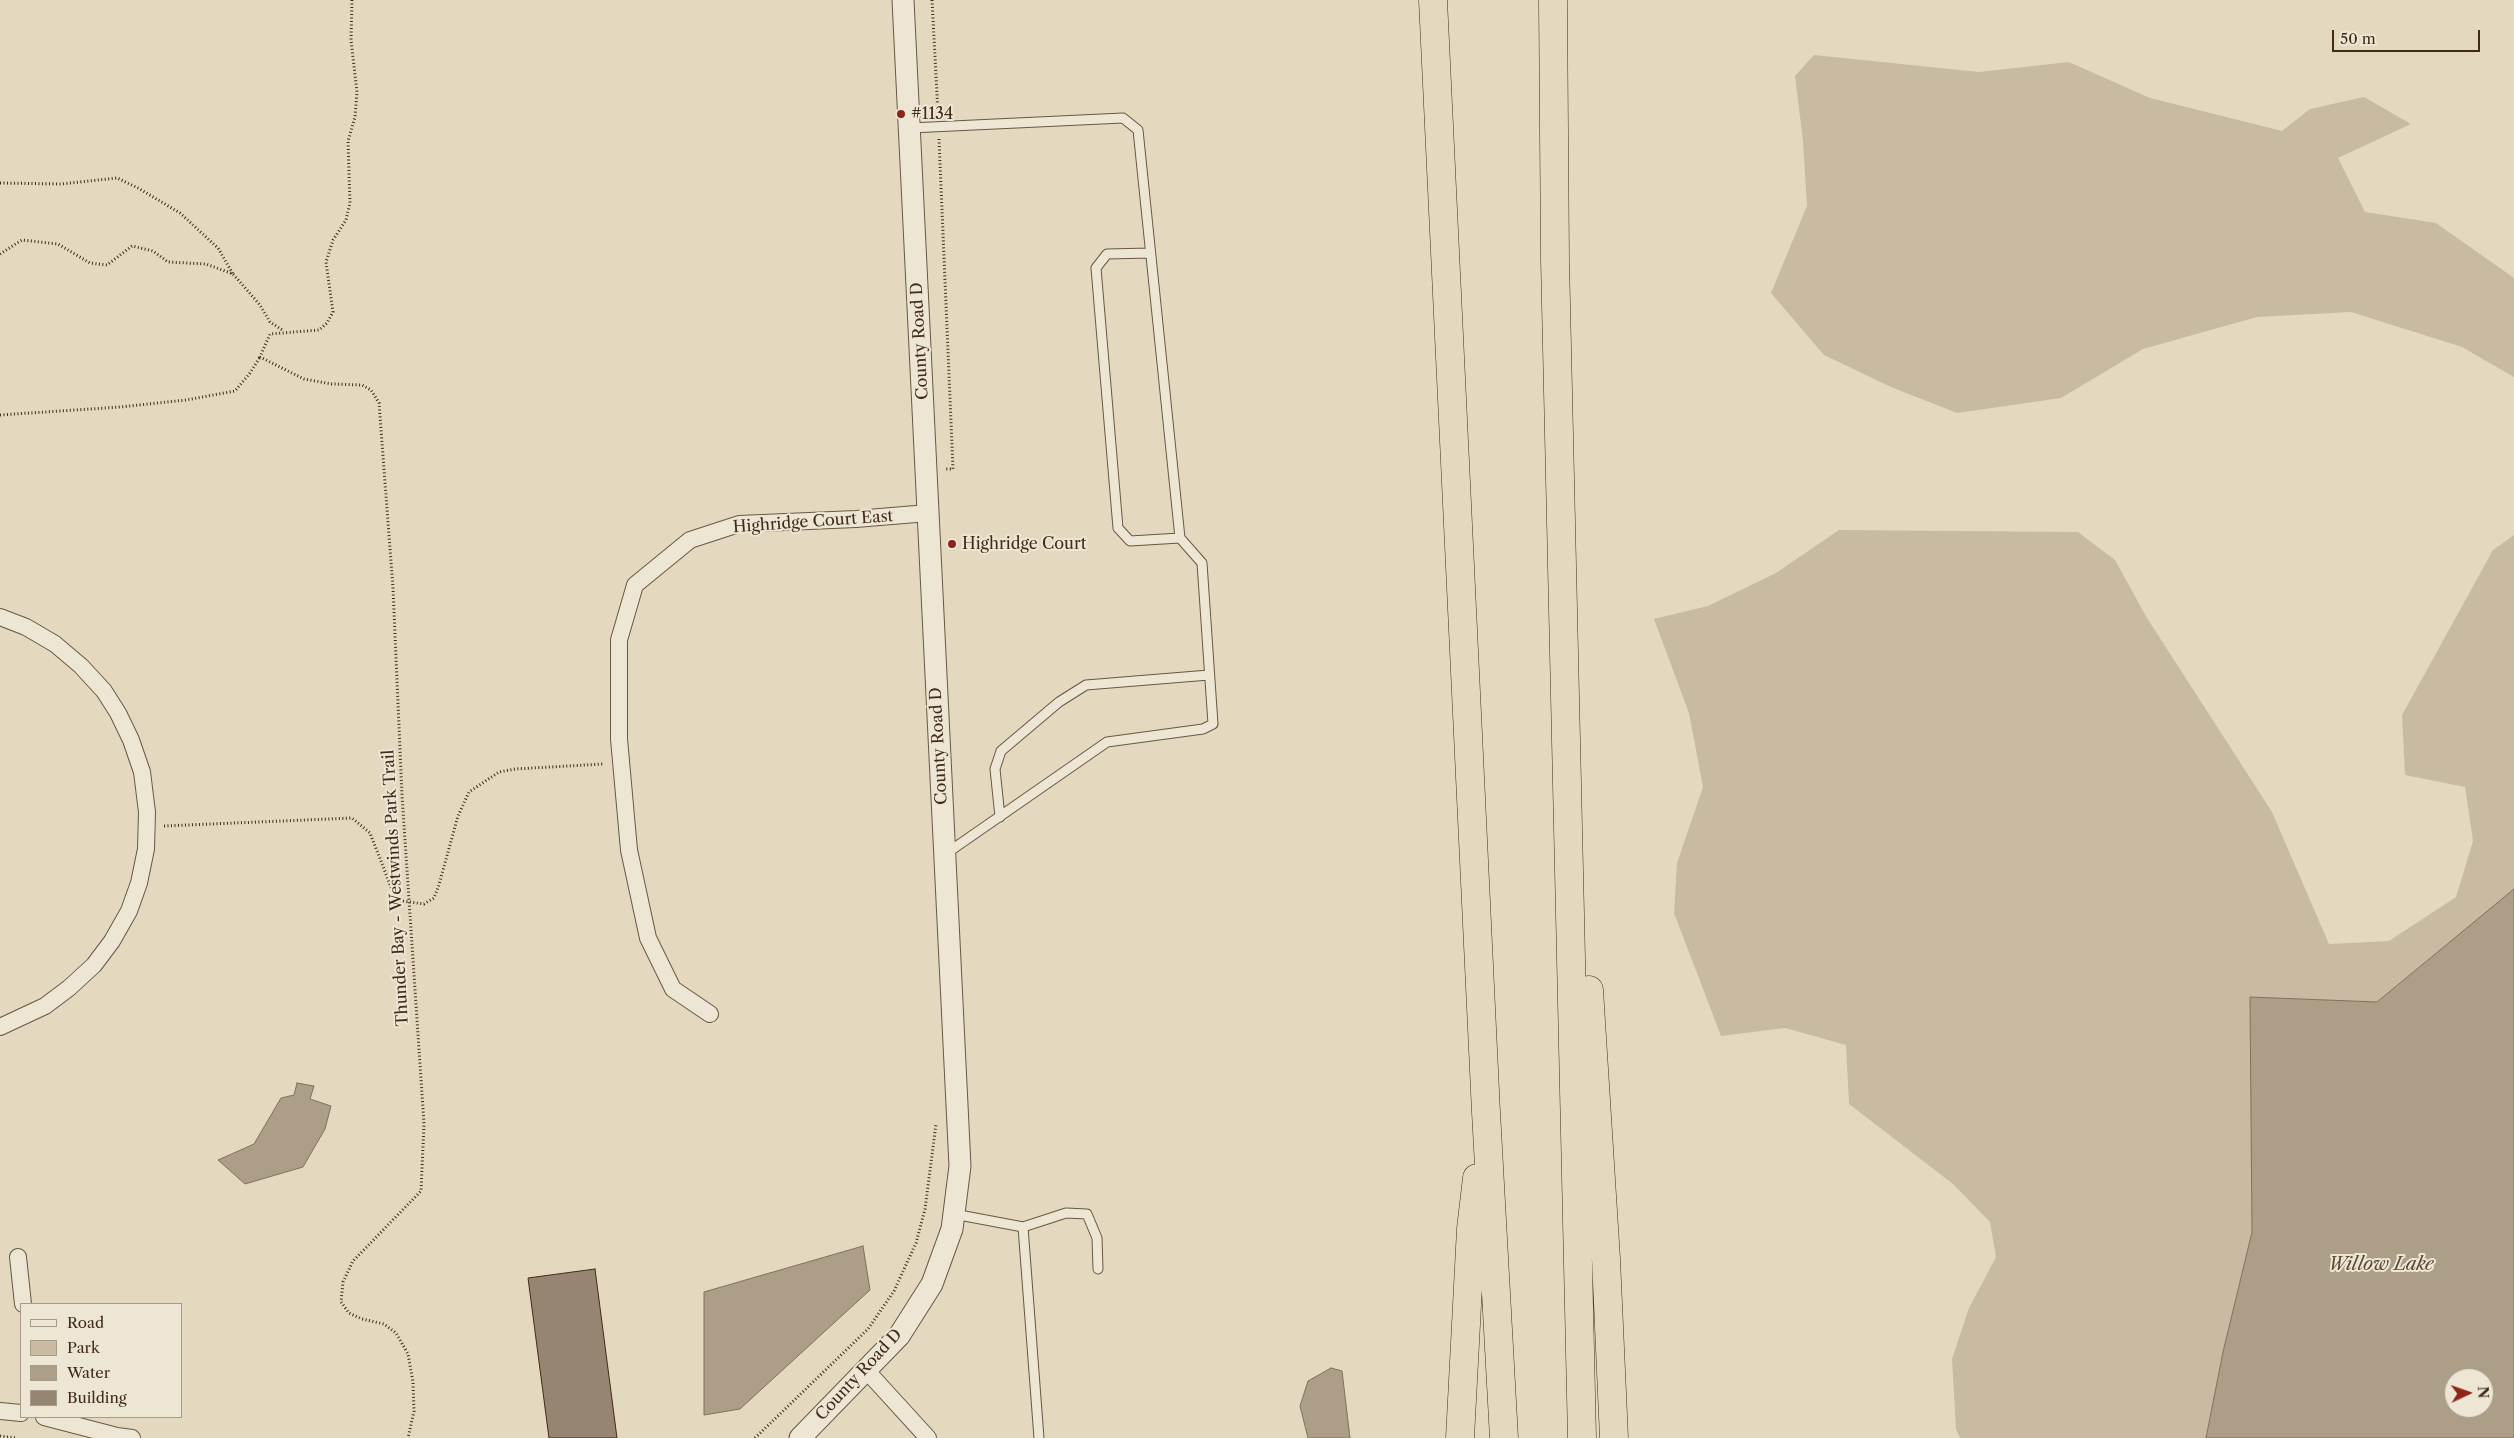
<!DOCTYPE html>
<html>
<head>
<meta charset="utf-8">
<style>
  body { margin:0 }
  #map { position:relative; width:2514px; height:1438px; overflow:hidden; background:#e4d9be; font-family:"Libre Caslon Text",serif }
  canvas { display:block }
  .legend { position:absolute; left:20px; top:1303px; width:162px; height:115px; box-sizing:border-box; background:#ede6d5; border:1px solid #a99b8b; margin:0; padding:6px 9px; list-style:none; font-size:15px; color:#422b1b }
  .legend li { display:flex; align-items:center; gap:10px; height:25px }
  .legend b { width:25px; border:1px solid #a99b8b }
  .north { position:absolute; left:2444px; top:1368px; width:50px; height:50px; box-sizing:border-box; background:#ede6d5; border:1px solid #a99b8b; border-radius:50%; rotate:87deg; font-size:14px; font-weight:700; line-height:20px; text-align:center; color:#422b1b }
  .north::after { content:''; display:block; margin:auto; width:18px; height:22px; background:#8f2418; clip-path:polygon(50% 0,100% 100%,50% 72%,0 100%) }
  .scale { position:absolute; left:2332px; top:30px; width:148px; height:22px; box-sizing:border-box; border:2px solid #422b1b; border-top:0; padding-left:6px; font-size:15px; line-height:18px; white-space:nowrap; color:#422b1b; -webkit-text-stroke:4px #ede6d5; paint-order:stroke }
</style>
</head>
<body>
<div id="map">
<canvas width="2514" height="1438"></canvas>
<ul class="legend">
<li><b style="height:6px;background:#ede6d5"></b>Road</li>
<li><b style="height:14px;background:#c8bba2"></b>Park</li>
<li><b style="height:14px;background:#ad9e87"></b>Water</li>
<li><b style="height:14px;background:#968570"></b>Building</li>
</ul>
<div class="north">N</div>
<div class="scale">50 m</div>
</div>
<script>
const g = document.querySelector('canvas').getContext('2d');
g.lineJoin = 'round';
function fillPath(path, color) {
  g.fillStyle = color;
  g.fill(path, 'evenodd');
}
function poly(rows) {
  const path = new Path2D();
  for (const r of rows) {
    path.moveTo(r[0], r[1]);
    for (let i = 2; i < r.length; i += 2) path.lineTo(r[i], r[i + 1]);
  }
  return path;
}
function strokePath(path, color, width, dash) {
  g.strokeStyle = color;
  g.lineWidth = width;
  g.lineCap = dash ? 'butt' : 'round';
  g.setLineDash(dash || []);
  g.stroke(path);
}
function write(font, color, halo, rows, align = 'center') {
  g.font = font + ' "Libre Caslon Text",serif';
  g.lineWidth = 4;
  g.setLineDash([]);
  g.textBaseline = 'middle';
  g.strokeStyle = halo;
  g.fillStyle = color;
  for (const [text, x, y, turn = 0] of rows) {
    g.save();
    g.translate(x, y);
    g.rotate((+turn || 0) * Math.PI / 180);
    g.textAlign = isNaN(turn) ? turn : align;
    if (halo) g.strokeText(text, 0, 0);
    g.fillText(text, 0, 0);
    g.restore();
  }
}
fillPath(poly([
  [1814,55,1979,72,2069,62,2150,98,2282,131,2310,109,2364,97,2411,124,2338,158,2365,212,2436,223,2514,278,2514,377,2462,347,2351,312,2257,317,2143,349,2061,398,1957,413,1891,387,1824,355,1771,293,1807,206,1803,141,1795,76],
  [1839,530,2078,532,2115,560,2147,618,2272,812,2329,944,2389,941,2456,897,2473,841,2465,787,2405,775,2402,715,2493,550,2514,535,2514,889,2377,1002,2250,997,2252,1232,2223,1352,2206,1438,1960,1438,1956,1429,1952,1359,1969,1308,1996,1257,1990,1222,1953,1184,1849,1104,1846,1045,1785,1028,1721,1036,1674,913,1677,863,1703,787,1689,713,1654,619,1708,606,1776,573]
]), '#c8bba2');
const water = poly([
  [2514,889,2514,1438,2206,1438,2223,1352,2252,1232,2250,997,2377,1002,2514,889],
  [2454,1378,2484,1378,2484,1408,2454,1408,2454,1378],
  [297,1083,314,1086,310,1099,331,1106,325,1129,303,1167,245,1184,218,1160,254,1144,281,1098,294,1095,297,1083],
  [863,1246,870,1290,740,1409,704,1415,704,1292,863,1246],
  [1331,1368,1342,1371,1350,1438,1308,1438,1300,1406,1308,1381,1331,1368]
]);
fillPath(water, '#ad9e87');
strokePath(water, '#82705c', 1);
const building = poly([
  [595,1269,617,1438,549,1438,528,1278,595,1269]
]);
fillPath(building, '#968570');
strokePath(building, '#422b1b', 1);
const service = poly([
  [910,128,1123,118,1138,130,1180,538,1130,541,1118,528,1096,268,1107,254,1150,253],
  [1000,817,995,769,1001,751,1059,702,1086,685,1209,675],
  [947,853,1107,742,1203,729,1213,724,1202,563,1180,538],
  [954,1214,1023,1227,1066,1213,1087,1214,1097,1238,1098,1269],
  [1023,1227,1039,1438]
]);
const minor = poly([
  [0,617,26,627,55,644,81,666,104,691,118,713,131,740,142,772,147,812,146,849,139,883,129,911,112,941,94,965,69,988,45,1006,0,1027],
  [710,1014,673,989,648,938,629,850,619,739,619,640,635,585,690,540,739,524,856,519,928,513],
  [18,1257,23,1304],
  [866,1370,928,1438],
  [0,1411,21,1413],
  [44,1417,117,1436,132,1438]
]);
const tertiary = poly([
  [800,1438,899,1336,932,1284,952,1229,960,1166,903,0]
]);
const motorway = poly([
  [1433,0,1486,1112,1504,1438],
  [1553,0,1555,260,1582,1438],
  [1589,990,1606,1259,1614,1438],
  [1460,1438,1471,1229,1477,1178]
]);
strokePath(service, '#6a5644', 11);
strokePath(minor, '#6a5644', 18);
strokePath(tertiary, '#6a5644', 23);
strokePath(motorway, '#422b1b', 29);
strokePath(poly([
  [352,0,351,40,357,92,355,117,348,141,350,203,346,220,333,240,326,262,333,312,327,323,319,330,270,334,260,357,304,379,332,384,362,385,371,390,379,403,393,588,402,795,424,1124,421,1191,353,1261,343,1282,341,1302,349,1313,362,1319,384,1324,396,1333,408,1354,413,1382,414,1411,408,1438],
  [932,0,938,113],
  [939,139,953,469,944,469],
  [0,183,61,184,117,178,138,188,180,213,218,248,233,274],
  [0,254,22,240,58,244,90,263,107,265,132,246,153,251,168,262,206,264,233,274,260,305,270,322,284,331],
  [0,415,120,407,186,400,235,391,250,373,260,357],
  [164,826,352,818,370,833,396,900,424,904,434,898,438,888,458,816,469,792,499,772,515,769,603,764],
  [0,1436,16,1438],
  [755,1438,868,1329,894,1291,916,1243,925,1209,936,1124]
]), '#422b1b', 3, [1, 2.5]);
strokePath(service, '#ede6d5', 9);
strokePath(minor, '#ede6d5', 16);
strokePath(tertiary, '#ede6d5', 21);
strokePath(motorway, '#e4d9be', 28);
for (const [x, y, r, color] of [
  [901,114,5,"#8f2418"],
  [952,544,5,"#8f2418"]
]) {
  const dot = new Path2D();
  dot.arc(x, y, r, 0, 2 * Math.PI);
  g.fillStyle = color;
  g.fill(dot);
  strokePath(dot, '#ede6d5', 2);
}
write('16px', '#422b1b', '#ede6d5', [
  ["#1134",911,114],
  ["Highridge Court",962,544]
], 'left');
write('16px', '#422b1b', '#ede6d5', [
  ["County Road D",920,341,-93],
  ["Highridge Court East",813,522,-4],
  ["County Road D",939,746,-93],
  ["Thunder Bay - Westwinds Park Trail",396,888,-93],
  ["County Road D",859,1375,-47]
]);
write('italic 18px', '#5d4836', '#ede6d5', [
  ["Willow Lake",2381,1265]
]);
</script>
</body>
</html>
